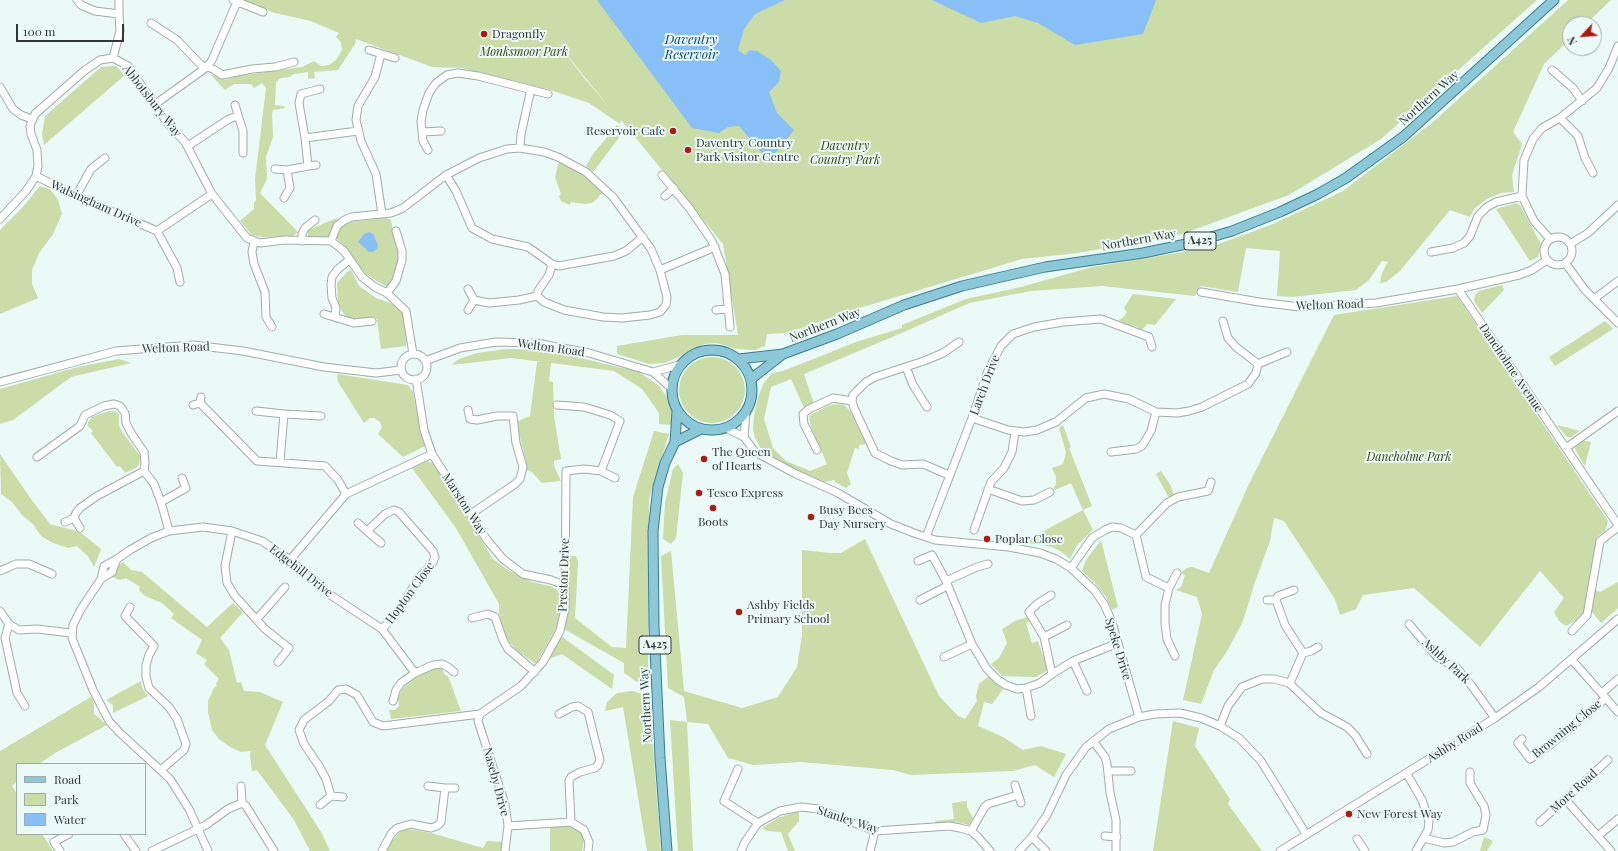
<!DOCTYPE html>
<html>
<head>
<meta charset="utf-8">
<style>
  body { margin:0 }
  #map { position:relative; width:1618px; height:851px; overflow:hidden; background:#ebf9f7; font-family:"Playfair Display",serif }
  canvas { display:block }
  .legend { position:absolute; left:16px; top:763px; width:130px; height:72px; box-sizing:border-box; background:#ebf9f7; border:1px solid #a1acaa; margin:0; padding:5px 7px; list-style:none; font-size:12px; color:#323837 }
  .legend li { display:flex; align-items:center; gap:8px; height:20px }
  .legend b { width:20px; border:1px solid #a1acaa }
  .north { position:absolute; left:1562px; top:16px; width:40px; height:40px; box-sizing:border-box; background:#ebf9f7; border:1px solid #a1acaa; border-radius:50%; rotate:244deg; font-size:11px; font-weight:700; line-height:16px; text-align:center; color:#323837 }
  .north::after { content:''; display:block; margin:auto; width:14px; height:18px; background:#ac1b12; clip-path:polygon(50% 0,100% 100%,50% 72%,0 100%) }
  .scale { position:absolute; left:16px; top:24px; width:108px; height:18px; box-sizing:border-box; border:2px solid #323837; border-top:0; padding-left:5px; font-size:12px; line-height:14px; white-space:nowrap; color:#323837; -webkit-text-stroke:3px #ebf9f7; paint-order:stroke }
</style>
</head>
<body>
<div id="map">
<canvas width="1618" height="851"></canvas>
<ul class="legend">
<li><b style="height:5px;background:#8cc8d7"></b>Road</li>
<li><b style="height:11px;background:#cadca8"></b>Park</li>
<li><b style="height:11px;background:#87bff6"></b>Water</li>
</ul>
<div class="north">N</div>
<div class="scale">100 m</div>
</div>
<script>
const g = document.querySelector('canvas').getContext('2d');
g.lineJoin = 'round';
function fillPath(path, color) {
  g.fillStyle = color;
  g.fill(path, 'evenodd');
}
function poly(rows) {
  const path = new Path2D();
  for (const r of rows) {
    if (r.length === 3) {
      path.moveTo(r[0] + r[2], r[1]);
      path.arc(r[0], r[1], r[2], 0, 2 * Math.PI);
      continue;
    }
    path.moveTo(r[0], r[1]);
    for (let i = 2; i < r.length; i += 2) path.lineTo(r[i], r[i + 1]);
  }
  return path;
}
function strokePath(path, color, width, dash) {
  g.strokeStyle = color;
  g.lineWidth = width;
  g.lineCap = dash ? 'butt' : 'round';
  g.setLineDash(dash || []);
  g.stroke(path);
}
function write(font, color, halo, rows, align = 'center') {
  g.font = font + ' "Playfair Display",serif';
  g.lineWidth = 4;
  g.setLineDash([]);
  g.textBaseline = 'middle';
  g.strokeStyle = halo;
  g.fillStyle = color;
  for (const [text, x, y, turn = 0] of rows) {
    g.save();
    g.translate(x, y);
    g.rotate((+turn || 0) * Math.PI / 180);
    g.textAlign = isNaN(turn) ? turn : align;
    if (halo) g.strokeText(text, 0, 0);
    g.fillText(text, 0, 0);
    g.restore();
  }
}
fillPath(poly([
  [241,0,1537,0,1381,139,1289,195,1182,234,1078,253,1022,259,863,307,787,333,767,334,765,346,755,350,736,349,717,343,704,344,689,350,679,357,664,363,649,364,617,354,617,346,682,335,738,335,723,244,621,120,620,124,589,103,547,89,461,68,432,67,356,39,355,44,338,70,314,72,315,78,308,79,308,72,294,74,290,77,281,78,276,82,275,105,284,106,285,108,273,110,272,114,273,137,266,157,267,179,260,193,298,232,293,236,263,237,252,235,240,221,254,209,254,203,256,200,255,179,266,88,262,83,254,88,251,84,234,84,225,90,210,74,225,80,238,76,302,67,314,61,321,66,329,65,336,60,342,50,341,42,336,37,339,33,311,21,275,13],
  [554,39,610,108,585,79],
  [1568,0,1611,0,1586,24,1570,24,1570,39,1544,64,1513,132,1522,144,1512,175,1514,192,1501,193,1487,199,1474,209,1470,217,1450,210,1400,271,1386,282,1380,283,1382,273,1388,262,1382,261,1369,280,1356,290,1292,297,1277,296,1280,251,1246,248,1238,292,1201,286,1195,296,1103,286,1031,291,969,303,904,332,804,374,814,404,805,410,791,379,771,387,764,419,773,448,786,461,810,471,827,464,811,427,809,416,827,406,838,404,844,405,851,412,866,444,859,445,859,449,855,448,847,473,851,484,846,488,835,482,834,480,824,482,794,472,774,460,761,449,755,438,753,429,754,415,758,397,764,383,772,373,783,371,856,342,902,328,902,325,966,299,1021,287,1092,267,1177,253,1216,245,1273,224,1343,191,1433,122],
  [116,66,125,75,44,145,42,134,45,116,101,67],
  [617,125,624,131,593,172,586,166,593,154],
  [559,161,573,168,593,182,602,192,598,198,592,203,585,204,571,202,570,205,561,201,559,196,561,194,555,177],
  [40,186,51,190,58,200,62,214,53,234,39,253,32,270,32,284,38,298,0,314,0,230,22,208],
  [1516,203,1520,205,1541,244,1538,257,1530,261,1496,209],
  [337,218,337,221,329,237,325,239,308,238,308,230],
  [386,218,391,220,394,238,400,250,400,261,395,277,387,287,366,274,353,259,348,249,337,239,336,234,341,227,350,222],
  [351,270,359,286,376,298,396,305,404,314,406,322,406,346,381,349,377,319,356,320,347,318,341,310,338,301,337,283,347,272],
  [1502,285,1504,290,1482,313,1474,301,1475,295,1479,291],
  [1133,294,1176,299,1155,325,1148,324,1141,330,1136,326,1127,325,1119,320,1124,317,1127,312,1124,308],
  [1457,296,1608,521,1605,531,1598,536,1588,587,1600,592,1618,582,1618,608,1601,623,1592,612,1566,626,1559,621,1554,612,1564,598,1540,571,1480,647,1414,588,1363,595,1356,609,1340,615,1335,599,1284,521,1274,518,1270,541,1255,582,1243,621,1226,653,1214,670,1201,704,1183,700,1202,614,1197,597,1176,590,1181,587,1185,575,1180,573,1187,568,1192,567,1209,573,1249,484,1334,315],
  [1605,321,1613,329,1555,366,1549,357],
  [506,349,531,349,568,355,639,372,659,386,669,400,675,414,672,425,659,424,659,413,642,389,614,371,551,363,549,381,553,382,554,416,561,459,554,461,554,466,561,481,542,483,532,472,525,470,526,462,517,425,518,421,530,416,537,362,542,362,511,358,451,365,459,359,477,353],
  [712,390,33],
  [119,359,131,363,71,377,13,420,0,424,0,389,78,367],
  [337,374,408,385,413,392,420,429,425,446,403,457,378,434,382,427,380,422,374,418,370,418,364,423,338,382],
  [109,411,115,411,119,414,119,425,121,430,140,456,139,465,136,468,125,473,120,466,117,467,91,433,93,431,88,426,88,422,92,417],
  [1063,425,1071,447,1069,448,1092,506,1083,510,1093,530,1077,545,1070,559,1062,552,1052,547,1023,542,1083,510,1071,483,1055,490,1054,488,1056,484,1056,477,1052,468,1063,464,1066,452,1059,428],
  [1557,425,1580,431,1571,437,1567,437],
  [654,431,669,434,649,499,648,680,637,682,624,673,624,663,564,629,568,609,569,561,570,556,576,556,578,562,575,618,612,647,626,648,633,497],
  [1581,440,1591,442,1585,466,1575,449,1575,445],
  [0,454,31,499,50,524,80,532,101,549,94,567,88,556,77,546,68,548,53,543,41,536,33,524,22,515,12,502,1,494],
  [427,461,434,464,493,559,508,570,532,582,550,586,557,590,562,598,561,619,536,664,517,651,505,637,499,613,499,604,456,528,412,468],
  [678,464,683,473,676,538,671,544,663,539,665,503,673,469],
  [1161,471,1171,486,1174,495,1169,498,1156,474],
  [865,539,939,696,958,716,965,719,977,701,976,696,979,684,989,676,1004,688,992,704,984,702,978,726,1003,737,1023,750,1041,746,1066,754,1054,777,1035,765,1013,771,911,775,893,770,801,762,753,765,728,758,708,724,687,722,693,851,678,851,670,720,687,722,684,697,668,688,661,556,671,551,684,691,742,708,778,697,797,667,802,635,802,550,830,553,841,553],
  [1101,540,1118,607,1112,610,1106,597,1095,583,1082,571,1086,560],
  [123,562,131,570,142,572,207,627,233,603,243,612,220,638,229,650,237,683,241,682,244,691,260,692,283,702,265,745,321,832,330,851,310,851,294,820,257,770,252,771,250,754,251,751,241,752,230,747,219,739,212,730,208,712,208,701,214,688,217,686,216,684,219,679,204,664,207,660,196,653,202,640,171,618,174,614,162,603,145,596,139,590,140,587,126,578,120,580,112,577,119,565],
  [1028,617,1031,621,1026,623,1032,643,1038,641,1048,670,1036,677,1002,676,991,664,999,658,1007,643,1002,629,1015,621],
  [561,636,614,675,612,689,562,654,549,659],
  [435,668,442,668,445,675,448,676,461,711,391,719,389,710,395,710,399,706,398,697,403,688,427,670],
  [141,681,142,688,148,696,113,713,113,705,106,700],
  [632,691,646,695,650,708,661,851,647,851,623,707,605,711,607,702,617,693],
  [91,697,94,702,94,714,107,725,55,753,39,764,17,764,17,781,12,786,17,794,17,834,42,834,53,851,0,851,0,751],
  [1173,721,1199,728,1195,746,1230,799,1228,804,1262,851,1153,851],
  [967,801,967,807,973,818,969,825,956,822,935,824,935,821,954,819,952,803],
  [796,812,799,813,799,821,788,834,795,851,788,851,781,832,767,831,762,828,778,818],
  [569,825,580,831,582,835,584,841,582,851,550,851,550,826],
  [408,829,431,833,483,848,487,841,504,842,501,851,386,851,392,841,400,832],
  [1484,837,1493,841,1487,851,1480,851]
]), '#cadca8');
fillPath(poly([
  [597,0,785,0,755,14,744,29,738,50,745,55,750,50,757,51,771,60,781,71,779,82,769,92,777,113,794,130,773,156,763,154,739,126,728,127,719,133,692,128],
  [932,0,1156,0,1143,34,1075,45,1038,23,1015,16,981,23],
  [369,232,373,234,378,245,377,249,373,252,369,252,358,242,364,234]
]), '#87bff6');
const minor = poly([
  [77,0,81,5,95,11,119,14,120,31,113,58],
  [233,0,263,12],
  [119,14,119,0],
  [151,23,177,40,201,65,213,69,222,75,252,69,275,67,294,62],
  [369,50,395,58],
  [381,54,375,77,358,106,356,120,361,141,376,174,382,214],
  [1552,70,1573,88,1582,101],
  [0,87,13,109,21,115,32,119],
  [154,105,207,67,212,60,237,2],
  [235,105,243,131,243,153],
  [1560,118,1578,136,1585,158,1593,173],
  [423,132,441,131],
  [305,138,358,131],
  [188,146,229,119,238,116],
  [520,148,521,134,531,89],
  [428,150,423,141,421,121,423,110,429,93,436,83,447,75,458,73,478,76,548,94],
  [308,166,316,165],
  [275,169,287,170,290,188,284,198],
  [287,170,308,166,305,138,299,103,301,94,320,89],
  [446,175,456,191,472,228,492,239,528,247,552,264,559,266,614,256,626,251,643,237],
  [662,175,690,209,712,241,725,274,730,327],
  [36,176,76,196,157,231,177,268,180,282],
  [76,196,91,169,105,158],
  [665,196,674,188],
  [0,219,26,191,36,176,38,166,37,150,31,134,30,126,35,114,84,71,100,60,113,58,128,66,168,124,185,142,212,194,247,238,260,243,284,240,331,241],
  [157,231,212,194],
  [1558,251,14],
  [1550,239,1534,221,1522,196,1524,160,1533,139,1542,128,1560,118,1597,88,1609,68,1618,46],
  [302,241,302,234,305,228,315,220],
  [331,241,337,226,343,221,351,217,391,213,403,208,446,175,479,158,507,149,520,148,544,152,558,157,586,172,613,197,651,249,660,270,667,297,666,305,660,312,650,315,622,318,603,317,564,310,544,302,537,296],
  [331,241,344,251,362,277,375,287,387,293,406,311,413,354],
  [254,242,252,252,254,264,265,292,266,317,272,327],
  [1570,244,1588,233,1618,205],
  [1431,252,1453,248,1464,243,1470,236,1478,216,1487,207,1496,202,1522,196],
  [1547,260,1532,270,1519,275,1458,289,1618,525],
  [1566,264,1585,290,1618,323],
  [660,270,715,247],
  [468,289,474,300],
  [1201,292,1259,302,1300,307,1376,303,1458,289],
  [387,293,396,281,402,260,402,251,396,231],
  [1594,299,1618,281],
  [468,310,474,300,489,303,519,300,537,296,538,291,549,275,552,264],
  [716,310,728,309],
  [324,314,354,323,372,321],
  [335,317,336,308,332,298,331,285,332,277,337,270,349,260],
  [1223,321,1228,338,1236,347,1258,364,1287,352],
  [414,367,13],
  [425,361,460,348,496,342,536,343,589,353,653,372,671,388],
  [906,367,913,385,927,407],
  [653,372,679,365],
  [416,379,424,430,432,454,487,540,503,559,523,574,551,580,564,585],
  [0,382,116,351,193,345,243,351,324,367,376,373,401,370],
  [200,403,257,461,325,466,338,480,346,494],
  [193,405,200,403,201,397],
  [468,410,470,419,477,420,497,416,513,416,516,443,523,467,520,479,515,484,471,514],
  [256,411,284,414],
  [972,418,1008,430,1024,432,1037,430,1056,422,1086,398,1104,394,1129,399,1156,412,1177,413,1189,411,1202,407,1248,384,1256,373,1258,364],
  [726,428,744,437,755,452,796,474,838,493,891,524,914,533,935,540,1009,547,1040,553,1056,559,1071,568,1095,591,1104,604,1112,622,1139,717],
  [744,437,746,412],
  [1566,448,1618,411],
  [817,450,804,424,803,414,809,409,833,398,852,401],
  [1111,452,1136,449,1142,446,1151,431,1156,412],
  [37,457,80,426,85,415,104,406,114,404,120,406,125,413,126,423,131,433,144,452,145,463,144,471,154,484,161,502,169,531],
  [280,462,284,414,321,416],
  [601,471,615,478],
  [949,475,923,464,902,465,891,461,875,453,854,408,852,401,853,395,866,382,875,377,924,361,943,353,959,342],
  [988,489,1022,501,1034,500,1050,492],
  [161,502,186,488,182,478],
  [74,518,80,528],
  [65,522,74,518,76,513,80,508,97,496,144,471],
  [358,523,367,531],
  [974,530,991,482,1004,468,1012,452,1015,432],
  [232,531,225,566,227,583,235,596,265,629,289,648,278,662],
  [1136,535,1167,503,1178,497,1208,491,1211,482],
  [926,537,972,418,988,371,1001,346,1013,334,1034,327,1063,322,1101,319,1149,337,1152,347],
  [381,543,367,531,385,514,394,510,399,512,433,551,435,557,432,564,418,579,398,612,382,629],
  [290,560,346,494,432,454],
  [918,561,932,555,946,581,972,644,987,669,998,680,1006,685,1017,689,1026,688,1040,683,1052,674,1073,661,1118,643],
  [1071,568,1092,538,1105,530,1112,527,1121,528,1136,535,1146,577,1169,588],
  [0,571,16,564,29,564,52,574],
  [101,579,104,566,117,559],
  [946,581,977,567,988,564],
  [1051,595,1037,604,1029,612,1044,637,1052,674],
  [920,600,947,586],
  [1267,600,1276,600],
  [130,607,125,616,154,646,149,655,146,665,146,677,149,688,169,707,177,719,186,744,184,750,162,769],
  [0,611,9,624,19,630,37,629,71,633],
  [472,618,488,614,495,617,503,640,508,649,535,672],
  [257,619,285,587],
  [9,624,5,638,17,693,25,706],
  [1409,624,1437,657,1457,668,1471,685,1495,718],
  [1572,631,1587,615,1600,541,1618,527],
  [1044,637,1067,625],
  [1303,653,1311,651,1318,647],
  [1175,656,1167,639,1165,623,1165,605,1169,588,1177,573],
  [944,657,972,644],
  [1572,660,1618,712],
  [1073,661,1087,691],
  [1290,683,1303,653,1285,625,1276,600,1278,596,1294,590],
  [1026,688,1031,716],
  [1602,693,1618,679],
  [393,701,396,690,401,683,415,673],
  [480,714,478,721,505,804,508,826,505,851],
  [559,714,572,707,578,706,588,712,600,760,598,765,595,768,580,772,571,777,569,781,571,822],
  [1220,726,1228,706,1242,687,1262,679,1274,679,1289,683,1321,713,1347,727,1355,735,1367,754],
  [1522,739,1518,743,1530,759,1550,745,1606,698],
  [1093,741,1105,757,1107,764,1110,793,1116,820,1116,851],
  [738,769,724,801,758,823],
  [1108,771,1131,771],
  [1407,774,1422,800,1429,821,1428,830,1416,851],
  [1015,785,1021,803],
  [241,786,242,803,246,806,274,851],
  [445,788,455,788],
  [331,796,343,797],
  [1565,799,1611,851],
  [320,805,331,796,326,779,319,766,304,744,299,730,304,720,329,701,338,690,346,689,357,695,373,722,383,726,480,714,521,686,543,662,549,651,560,631,565,608,566,471,584,469,601,471,620,421,610,415,584,407,557,405],
  [1540,822,1608,760],
  [508,826,571,822,584,830,589,842,588,851],
  [971,831,984,808,988,804,1018,795],
  [124,834,136,851],
  [1105,836,1117,837],
  [1598,836,1618,819],
  [1032,837,1046,851],
  [1424,838,1444,843,1453,842,1473,832,1483,830,1486,815,1484,806,1470,783,1470,772],
  [1357,839,1365,851],
  [60,851,54,842,69,834],
  [152,851,206,825,228,809,242,803],
  [208,851,189,809,170,779,119,732,109,721,93,690,72,638,73,625,81,609,101,579,112,572,117,559,130,550,151,538,169,531,203,527,232,531,262,541,290,560,332,596,382,629,415,673,433,665,442,664,448,667,454,672],
  [382,851,391,834,397,828,411,824,431,828,437,826,441,822,445,788,428,786],
  [741,851,745,842,758,823,780,811,801,807,818,809,875,831,949,826,960,828,971,831,978,837,990,851],
  [870,851,875,831],
  [1019,851,1032,837,1047,815,1066,775,1086,747,1109,729,1139,717,1155,714,1180,713,1201,718,1220,726,1239,738,1261,761,1306,834],
  [1280,851,1495,718,1539,687,1618,619]
]);
const major = poly([
  [712,390,40],
  [739,359,783,354,837,334,904,305,962,286,1045,267,1143,253,1191,243,1232,231,1280,212,1318,194,1346,178,1403,137,1554,0],
  [751,379,783,354],
  [675,442,701,429],
  [667,851,660,758,654,627,653,531,658,487,665,463,675,442,677,411]
]);
strokePath(minor, '#9facaa', 9);
strokePath(major, '#3a7e8d', 11);
strokePath(minor, '#fff', 7);
strokePath(major, '#8cc8d7', 9);
for (const [x, y, r, color] of [
  [484,34,4,"#ac1b12"],
  [673,131,4,"#ac1b12"],
  [688,150,4,"#ac1b12"],
  [704,459,4,"#ac1b12"],
  [699,493,4,"#ac1b12"],
  [713,508,4,"#ac1b12"],
  [811,517,4,"#ac1b12"],
  [987,539,4,"#ac1b12"],
  [739,612,4,"#ac1b12"],
  [1349,814,4,"#ac1b12"]
]) {
  const dot = new Path2D();
  dot.arc(x, y, r, 0, 2 * Math.PI);
  g.fillStyle = color;
  g.fill(dot);
  strokePath(dot, '#ebf9f7', 1.5);
}
for (const [x, y, w] of [
  [1200,241,32],
  [655,645,32]
]) {
  const box = new Path2D();
  box.roundRect(x - w / 2, y - 9, w, 18, 3);
  g.fillStyle = '#ebf9f7';
  g.fill(box);
  strokePath(box, '#323837', 1);
}
write('bold 11px', '#323837', null, [
  ["A425",1200,241],
  ["A425",655,645]
]);
write('12px', '#323837', '#ebf9f7', [
  ["Dragonfly",492,34],
  ["Reservoir Cafe",665,131,"right"],
  ["Daventry Country",696,143],
  ["Park Visitor Centre",696,157],
  ["The Queen",712,452],
  ["of Hearts",712,466],
  ["Tesco Express",707,493],
  ["Busy Bees",819,510],
  ["Day Nursery",819,524],
  ["Boots",713,522,"center"],
  ["Poplar Close",995,539],
  ["Ashby Fields",747,605],
  ["Primary School",747,619],
  ["New Forest Way",1357,814]
], 'left');
write('italic 12px', '#364410', '#ebf9f7', [
  ["Monksmoor Park",524,52],
  ["Daventry",845,146],
  ["Country Park",845,160],
  ["Daneholme Park",1409,457]
]);
write('12px', '#323837', '#ebf9f7', [
  ["Northern Way",1429,98,-42],
  ["Abbotsbury Way",152,101,52],
  ["Walsingham Drive",96,204,24],
  ["Northern Way",1139,240,-10],
  ["Welton Road",1330,305,-2],
  ["Northern Way",825,325,-21],
  ["Welton Road",176,348,-2],
  ["Welton Road",551,348,8],
  ["Daneholme Avenue",1511,368,56],
  ["Larch Drive",985,385,-69],
  ["Marston Way",464,504,57],
  ["Edgehill Drive",301,571,38],
  ["Preston Drive",564,575,-88],
  ["Hopton Close",410,593,-54],
  ["Speke Drive",1118,649,73],
  ["Ashby Park",1446,661,43],
  ["Northern Way",646,705,-93],
  ["Browning Close",1567,729,-39],
  ["Ashby Road",1455,743,-32],
  ["Naseby Drive",496,782,75],
  ["More Road",1574,791,-42],
  ["Stanley Way",848,820,18]
]);
write('italic 13px', '#064778', '#ebf9f7', [
  ["Daventry",691,40],
  ["Reservoir",691,55]
]);
</script>
</body>
</html>
